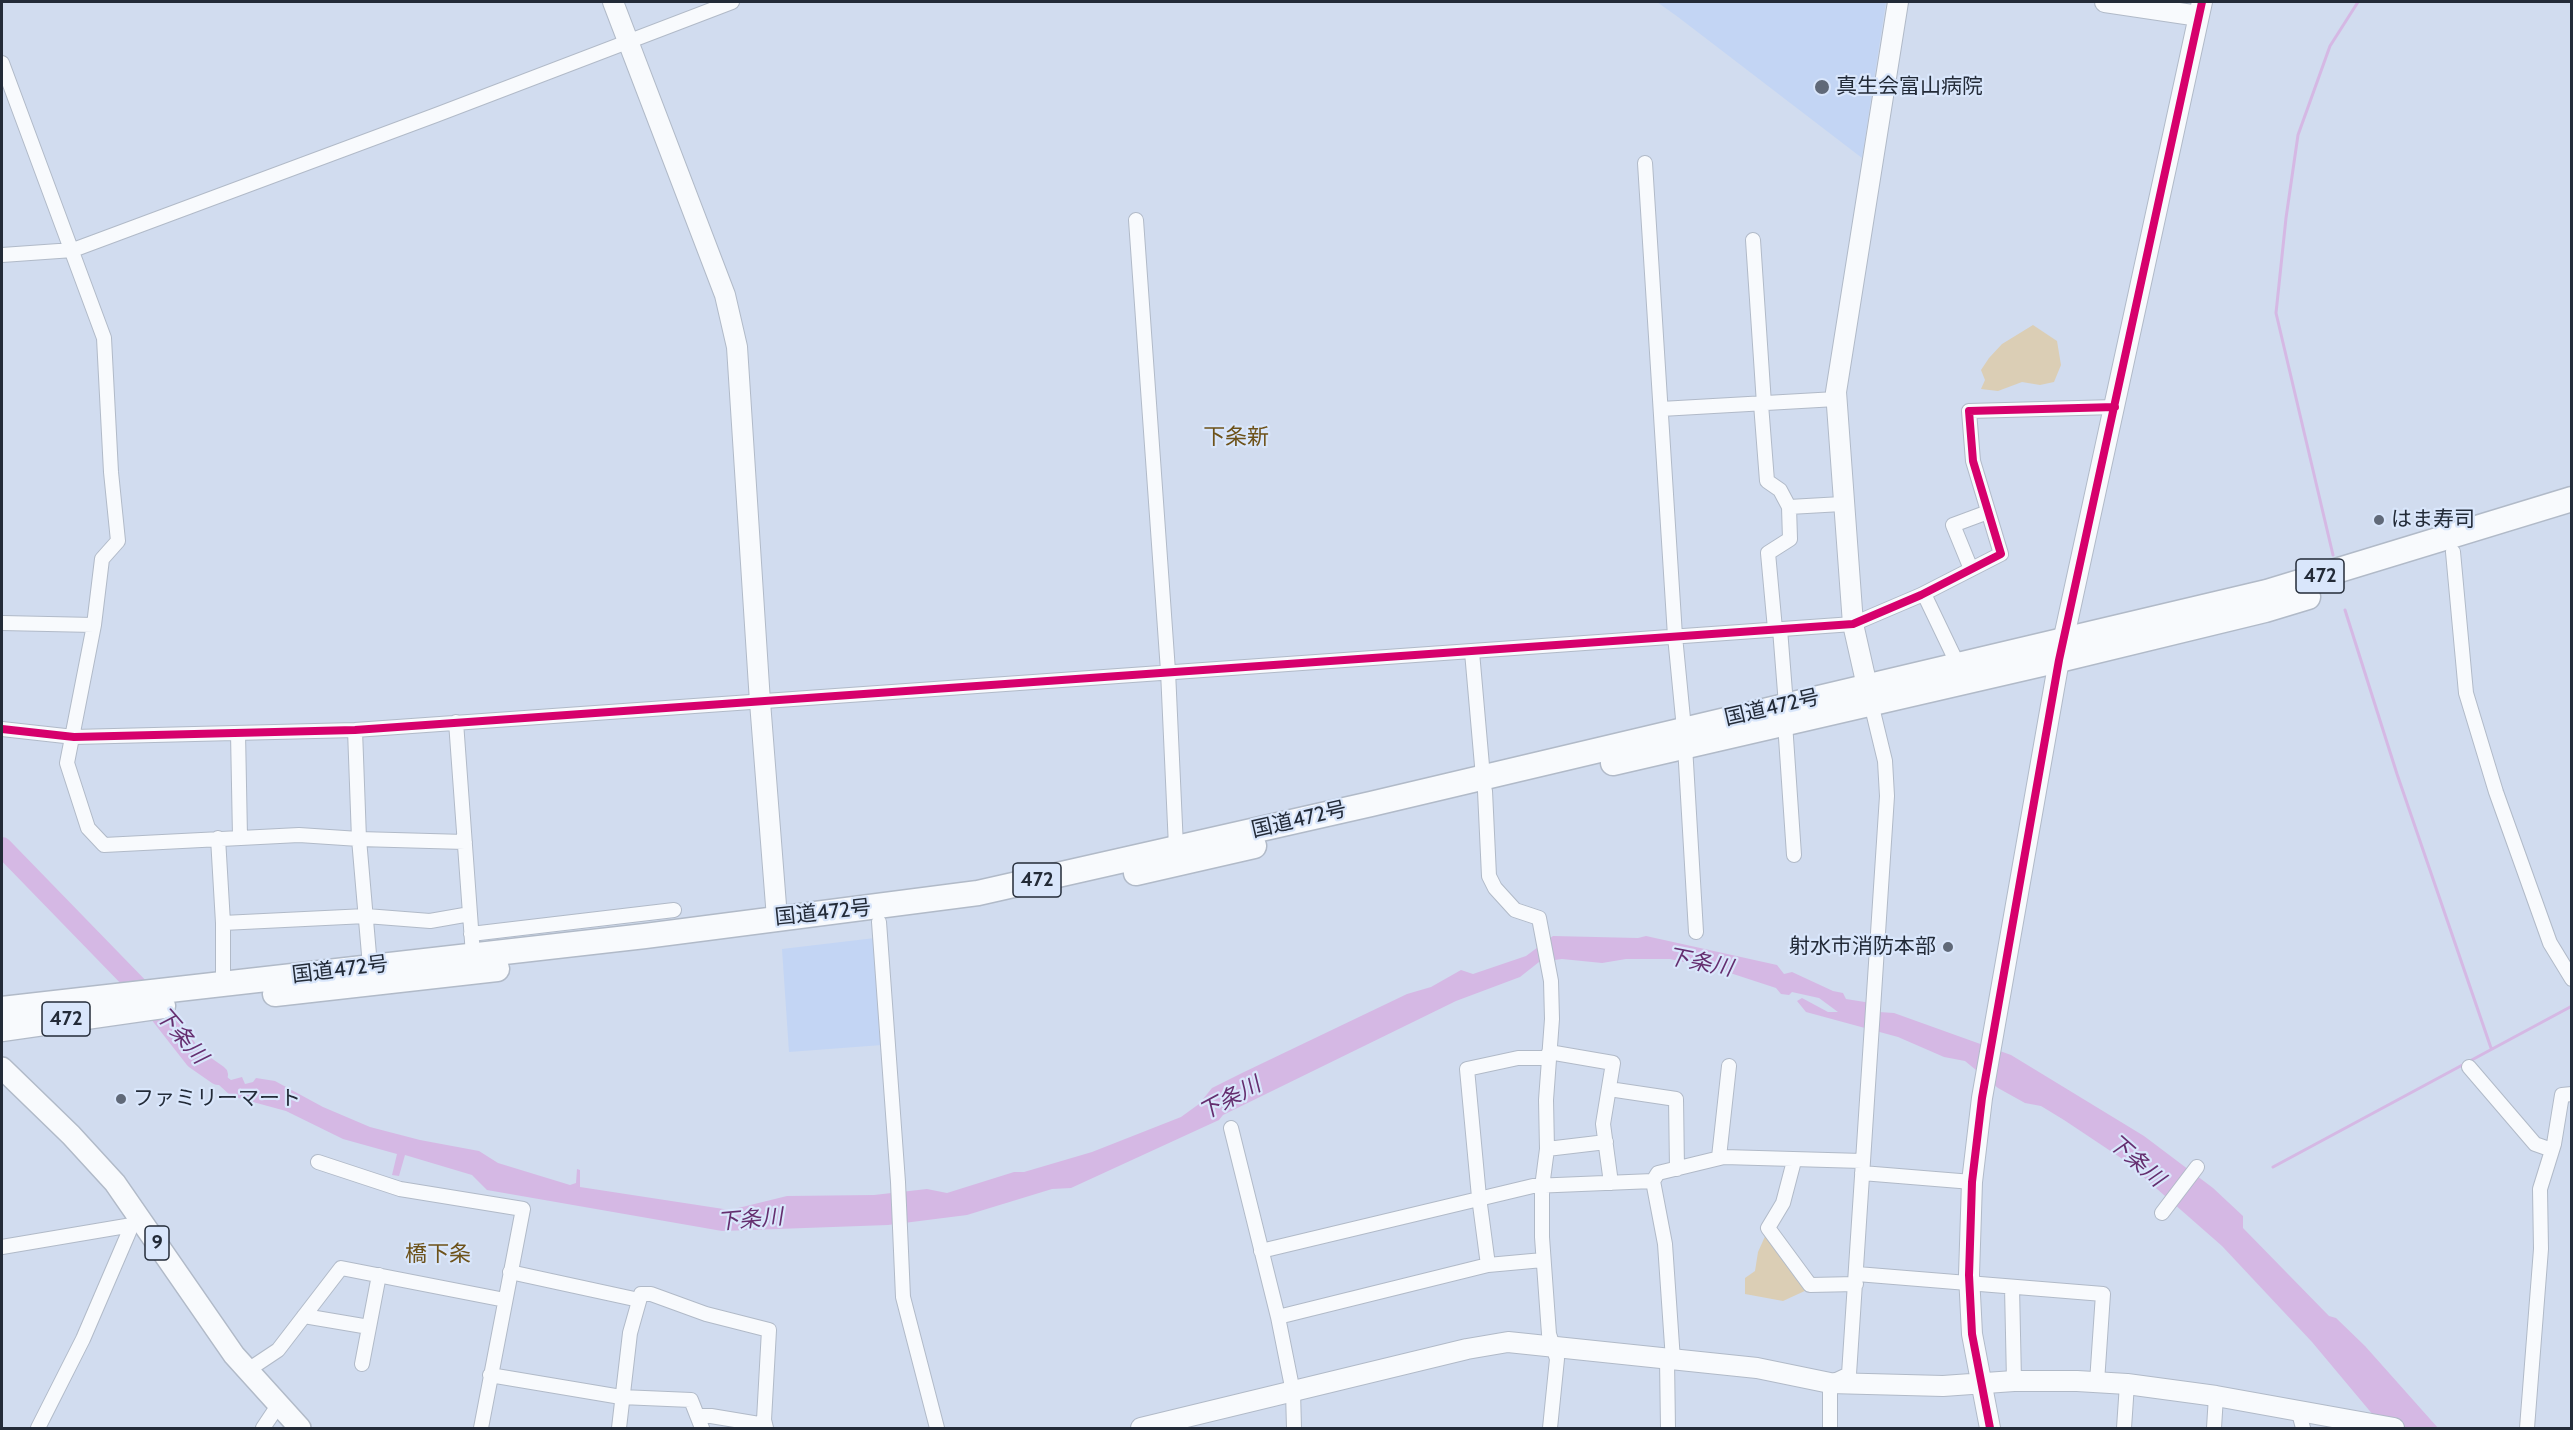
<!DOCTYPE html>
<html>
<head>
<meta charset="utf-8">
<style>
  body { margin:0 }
  #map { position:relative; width:2573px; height:1430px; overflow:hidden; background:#d1dcef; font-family:Cabin,sans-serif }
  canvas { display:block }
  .frame { position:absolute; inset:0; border:3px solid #232b38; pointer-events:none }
</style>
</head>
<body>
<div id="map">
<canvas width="2573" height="1430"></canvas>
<div class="frame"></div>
</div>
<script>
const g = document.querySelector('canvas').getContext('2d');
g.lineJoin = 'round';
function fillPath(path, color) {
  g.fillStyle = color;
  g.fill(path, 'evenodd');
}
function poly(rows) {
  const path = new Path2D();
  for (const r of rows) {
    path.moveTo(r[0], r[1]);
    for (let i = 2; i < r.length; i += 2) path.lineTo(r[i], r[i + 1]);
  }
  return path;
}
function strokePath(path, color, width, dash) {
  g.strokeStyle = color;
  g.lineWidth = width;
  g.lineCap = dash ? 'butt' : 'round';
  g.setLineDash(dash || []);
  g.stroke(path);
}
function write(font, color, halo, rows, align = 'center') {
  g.font = font + ' Cabin,"Noto Sans JP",sans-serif';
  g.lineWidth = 4.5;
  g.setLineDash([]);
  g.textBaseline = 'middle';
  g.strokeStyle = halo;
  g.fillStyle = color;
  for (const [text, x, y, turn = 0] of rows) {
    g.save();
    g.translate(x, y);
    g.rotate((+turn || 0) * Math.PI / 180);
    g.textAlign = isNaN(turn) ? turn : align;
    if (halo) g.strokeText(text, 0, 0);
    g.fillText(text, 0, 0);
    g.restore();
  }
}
fillPath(poly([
  [1657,2,1886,2,1862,158,1678,17],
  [875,938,882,1045,789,1052,782,949]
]), '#c3d5f4');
fillPath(poly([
  [2033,325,2057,341,2061,365,2054,382,2040,385,2022,382,1998,391,1981,389,1985,380,1981,370,1989,358,2002,344],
  [1767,1232,1809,1289,1783,1301,1745,1294,1745,1278,1755,1271,1758,1252]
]), '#dbceb5');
fillPath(poly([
  [1553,936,1638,938,1646,936,1777,965,1784,974,1792,972,1833,991,1843,993,1846,999,1871,1003,1879,1012,1894,1013,2011,1055,2144,1136,2213,1188,2243,1216,2243,1228,2329,1316,2336,1318,2365,1346,2438,1428,2384,1428,2312,1342,2222,1246,2124,1160,2064,1120,2041,1106,2025,1103,1998,1088,1965,1061,1944,1057,1898,1037,1806,1012,1797,1001,1802,998,1828,1012,1838,1012,1819,998,1792,992,1789,995,1781,994,1776,988,1721,970,1670,959,1626,959,1602,963,1562,959,1539,962,1520,977,1456,1001,1223,1115,1219,1120,1071,1188,1052,1189,967,1215,888,1225,722,1231,487,1190,472,1175,405,1155,399,1176,392,1175,397,1154,343,1139,286,1111,231,1096,195,1063,200,1057,231,1080,242,1077,245,1084,253,1082,256,1078,275,1081,323,1107,370,1127,420,1140,479,1151,498,1163,570,1185,576,1183,577,1169,580,1170,580,1187,730,1210,787,1196,874,1195,927,1189,947,1193,1014,1172,1024,1172,1092,1152,1181,1117,1199,1104,1212,1088,1242,1073,1407,994,1431,987,1461,970,1473,974,1526,956]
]), '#d5b8e4');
strokePath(poly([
  [2333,555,2276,313,2286,218,2298,135,2330,46,2358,2],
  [2345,610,2397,774,2491,1048],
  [2273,1167,2572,1006]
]), '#d5b8e4', 3);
strokePath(poly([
  [2,847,141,990,195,1059,218,1075]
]), '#d5b8e4', 20);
const street = poly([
  [2,63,104,338,111,472,118,541,102,559,94,625,67,763,88,828,104,845,299,835,359,839,465,842],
  [1645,163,1675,636,1684,729],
  [1136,220,1168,671,1176,847],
  [1753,240,1764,404],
  [2,255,73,250,436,115,732,2],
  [1761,404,1767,481,1780,490,1789,507,1790,539,1768,553,1775,629],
  [1661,409,1836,399],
  [1789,507,1842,504],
  [2453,552,2466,693,2496,792,2550,943,2572,979],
  [1971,569,1953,525,1988,512],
  [1924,594,1958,665],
  [2,623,94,625],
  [1780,629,1786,705],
  [1472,652,1483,777],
  [456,722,473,955],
  [1785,723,1794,855],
  [2,729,74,737,355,730,1853,624,1921,595,2001,554,1973,461,1969,411,2115,407],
  [355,730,359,839,370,966],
  [238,733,240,837],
  [1685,746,1696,932],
  [1485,791,1489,876,1495,888,1515,910,1539,918,1551,981,1552,1019,1546,1100,1547,1149,1542,1187,1542,1237,1549,1334,1557,1359,1550,1428],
  [218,838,223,923,223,984],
  [879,922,898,1182,903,1297,937,1428],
  [223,923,366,916,430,921,470,914],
  [471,934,674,910],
  [1549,1052,1613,1063,1603,1124,1611,1183],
  [2469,1067,2535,1144,2552,1150],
  [1609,1089,1676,1099,1677,1169],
  [1231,1128,1278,1317,1293,1392,1294,1428],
  [1547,1149,1606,1142],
  [1719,1157,1729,1066],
  [1794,1161,1783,1203,1768,1228,1810,1285,1856,1284],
  [318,1162,400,1189,523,1209,481,1428],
  [1862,1173,1972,1182],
  [2162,1213,2197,1167],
  [2,1247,132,1225],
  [1261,1251,1533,1186,1653,1181],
  [1488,1265,1479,1197,1467,1069,1518,1058,1549,1058],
  [510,1272,639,1300],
  [1857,1274,2103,1294,2097,1382],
  [2012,1287,2014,1381],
  [304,1316,369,1327],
  [1278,1317,1488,1265,1543,1260],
  [1667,1360,1668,1428],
  [1673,1360,1665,1244,1653,1181,1658,1173,1724,1157,1862,1161],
  [362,1364,379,1275],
  [248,1370,278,1350,341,1268,505,1300],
  [490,1375,621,1397,691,1400,702,1428],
  [2299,1413,2303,1428],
  [699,1416,711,1416,765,1425],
  [38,1428,83,1339,132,1225],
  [263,1428,279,1404],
  [619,1428,630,1333,641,1294,651,1294,706,1314,769,1330,764,1420,766,1428],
  [1830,1428,1830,1383,1849,1374,1887,796,1885,761,1870,699],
  [2124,1428,2127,1384],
  [2214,1428,2216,1396],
  [2527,1428,2541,1249,2540,1189,2554,1144,2562,1095,2572,1094]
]);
const secondary = poly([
  [613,2,725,295,737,347,760,702,777,918],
  [2105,2,2199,16],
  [1867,686,1853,624,1836,392,1898,2],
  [1141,1428,1467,1349,1508,1342,1757,1368,1830,1383,1943,1386,2014,1381,2077,1381,2127,1384,2216,1396,2394,1428],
  [1990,1428,1972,1334,1969,1275,1972,1182,1982,1098,2059,660,2202,2]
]);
const primary = poly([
  [2,1068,71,1135,115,1183,234,1355,300,1428]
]);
const highway = poly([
  [1613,763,2059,660,2265,610,2308,597],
  [1136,873,1254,846],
  [275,994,497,969],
  [2,1009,645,936,978,893,1371,804,2267,592,2572,499],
  [2,1029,163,1006]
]);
strokePath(street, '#b1bac8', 16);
strokePath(secondary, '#b1bac8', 22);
strokePath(primary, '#b1bac8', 24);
strokePath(highway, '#b1bac8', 27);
strokePath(street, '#f8fafd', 14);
strokePath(secondary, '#f8fafd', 20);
strokePath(primary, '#f8fafd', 21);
strokePath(highway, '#f8fafd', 24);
strokePath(poly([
  [2,729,74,737,355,730,1853,624,1921,595,2001,554,1973,461,1969,411,2115,407],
  [1990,1428,1972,1334,1969,1275,1972,1182,1982,1098,2059,660,2202,2]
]), '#d6006c', 8);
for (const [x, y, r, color] of [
  [1822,87,8,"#606978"],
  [2379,520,6,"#606978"],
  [1948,947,6,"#606978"],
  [121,1099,6,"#606978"]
]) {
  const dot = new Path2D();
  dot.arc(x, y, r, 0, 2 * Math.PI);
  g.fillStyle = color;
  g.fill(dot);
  strokePath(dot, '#d9e6fb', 2);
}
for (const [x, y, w] of [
  [2320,576,48],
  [1037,880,48],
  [66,1019,48],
  [157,1243,24]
]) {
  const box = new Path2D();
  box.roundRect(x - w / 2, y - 17, w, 34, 4.5);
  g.fillStyle = '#d9e6fb';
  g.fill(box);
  strokePath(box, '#232b38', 1.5);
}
write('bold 20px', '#232b38', null, [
  ["472",2320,576],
  ["472",1037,880],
  ["472",66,1019],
  ["9",157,1243]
]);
write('21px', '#232b38', '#d9e6fb', [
  ["真生会富山病院",1836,87],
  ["はま寿司",2391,520],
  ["射水市消防本部",1936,947,"right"],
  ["ファミリーマート",133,1099]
], 'left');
write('21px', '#232b38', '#d9e6fb', [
  ["国道472号",1772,708,-13],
  ["国道472号",1299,820,-13],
  ["国道472号",823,913,-6],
  ["国道472号",340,970,-7]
]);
write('22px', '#6d521a', '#d9e6fb', [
  ["下条新",1236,438],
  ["橋下条",438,1255]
]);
write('italic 22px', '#652e6f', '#d9e6fb', [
  ["下条川",1700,963,11],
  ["下条川",181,1036,49],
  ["下条川",1230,1099,-28],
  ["下条川",2136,1161,41],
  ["下条川",750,1220,-5]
]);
</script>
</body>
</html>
